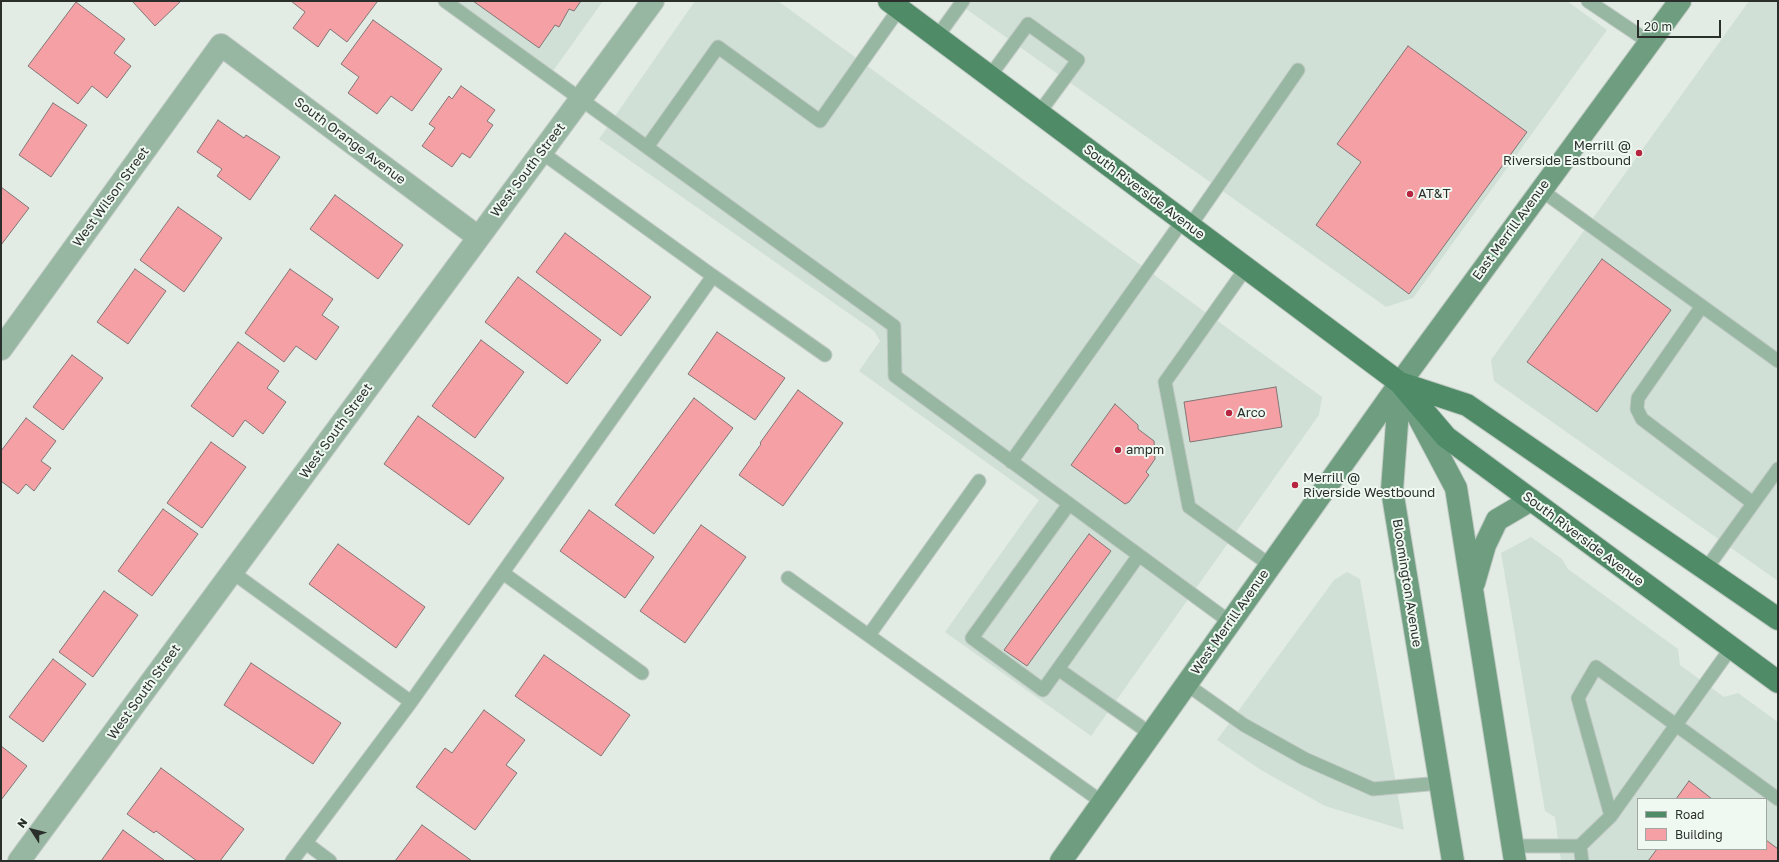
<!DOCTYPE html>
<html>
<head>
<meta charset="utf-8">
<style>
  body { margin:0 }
  #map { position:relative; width:1779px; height:862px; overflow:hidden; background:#e2ece5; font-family:"Golos Text",sans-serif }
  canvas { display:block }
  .frame { position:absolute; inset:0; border:2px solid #2b2f2c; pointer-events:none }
  .legend { position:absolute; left:1637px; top:798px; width:130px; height:52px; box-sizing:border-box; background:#eff9f2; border:1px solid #a1a8a3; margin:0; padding:5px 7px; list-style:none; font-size:12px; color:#2b2f2c }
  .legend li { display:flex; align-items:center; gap:8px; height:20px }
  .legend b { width:20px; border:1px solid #a1a8a3 }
  .north { position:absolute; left:12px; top:810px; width:40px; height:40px; -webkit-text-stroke:3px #eff9f2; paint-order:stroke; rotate:306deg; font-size:11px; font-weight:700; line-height:16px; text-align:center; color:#2b2f2c }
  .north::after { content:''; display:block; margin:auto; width:14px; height:18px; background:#2b2f2c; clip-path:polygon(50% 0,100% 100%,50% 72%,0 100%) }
  .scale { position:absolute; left:1637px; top:20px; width:84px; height:18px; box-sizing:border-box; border:2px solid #2b2f2c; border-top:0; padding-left:5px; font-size:12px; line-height:14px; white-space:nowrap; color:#2b2f2c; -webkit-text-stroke:3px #eff9f2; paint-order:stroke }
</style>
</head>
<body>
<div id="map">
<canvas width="1779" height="862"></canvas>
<div class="frame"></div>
<ul class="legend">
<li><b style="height:5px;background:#4e8b66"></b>Road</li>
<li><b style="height:11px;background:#f5a0a4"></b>Building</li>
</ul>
<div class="north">N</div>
<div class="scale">20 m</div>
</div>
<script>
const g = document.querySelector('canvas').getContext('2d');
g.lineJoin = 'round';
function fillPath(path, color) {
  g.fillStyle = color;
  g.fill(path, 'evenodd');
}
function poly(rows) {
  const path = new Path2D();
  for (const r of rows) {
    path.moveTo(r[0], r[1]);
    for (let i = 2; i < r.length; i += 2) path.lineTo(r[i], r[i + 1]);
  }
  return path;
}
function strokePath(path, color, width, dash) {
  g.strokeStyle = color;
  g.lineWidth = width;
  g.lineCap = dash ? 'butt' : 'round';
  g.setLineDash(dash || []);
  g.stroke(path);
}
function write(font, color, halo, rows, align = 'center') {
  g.font = font + ' "Golos Text",sans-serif';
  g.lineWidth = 4;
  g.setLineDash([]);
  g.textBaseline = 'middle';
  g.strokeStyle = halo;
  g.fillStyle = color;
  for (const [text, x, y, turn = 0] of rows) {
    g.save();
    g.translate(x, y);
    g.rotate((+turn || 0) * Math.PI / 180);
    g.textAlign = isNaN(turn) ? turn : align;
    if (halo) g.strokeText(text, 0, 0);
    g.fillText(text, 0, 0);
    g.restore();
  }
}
fillPath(poly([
  [457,1,603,1,553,71],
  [695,1,778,1,1322,397,1319,415,1091,736,945,632,1039,500,859,371,880,341,874,331,599,139],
  [955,1,1567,1,1607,30,1413,298,1386,307],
  [1749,1,1778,1,1778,581,1494,381,1491,360],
  [1531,537,1562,559,1568,569,1678,649,1680,665,1724,697,1738,693,1778,722,1778,861,1561,861,1555,817,1545,811,1501,553],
  [1638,799,1766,799,1766,849,1638,849],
  [1347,572,1360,579,1404,830,1325,806,1261,770,1217,740,1334,580]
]), '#d0e0d6');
const building = poly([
  [132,1,181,1,155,26,132,1],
  [291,1,376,1,377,2,347,42,330,29,318,47,293,28,305,12,291,1],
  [473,1,581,1,574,11,569,9,559,27,555,25,539,48,473,1],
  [76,2,125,39,114,53,131,66,107,98,92,86,78,104,28,66,76,2],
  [373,20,442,69,412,111,391,96,377,114,348,93,359,77,341,64,373,20],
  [1408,46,1527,132,1409,294,1316,225,1361,162,1337,144,1408,46],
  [461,86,495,110,487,121,493,125,470,158,462,153,452,167,422,146,435,128,429,124,449,96,452,99,461,86],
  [53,103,87,125,51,177,19,155,53,103],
  [218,120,244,138,246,135,280,157,250,200,217,176,222,169,197,152,218,120],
  [1,187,29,208,1,245,1,187],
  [335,195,403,245,378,279,310,229,335,195],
  [178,207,222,238,184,292,140,260,178,207],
  [565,233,651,297,621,336,536,272,565,233],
  [1602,259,1671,310,1597,412,1527,362,1602,259],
  [135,269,166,291,128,344,97,322,135,269],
  [290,269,333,299,322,315,339,327,316,360,296,346,284,362,245,333,290,269],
  [518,277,601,340,567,384,485,322,518,277],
  [717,332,785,378,755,420,688,374,717,332],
  [481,340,524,372,475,438,432,406,481,340],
  [238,342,279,371,267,388,286,402,263,434,245,420,233,437,191,406,238,342],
  [72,355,103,378,63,430,33,407,72,355],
  [1276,387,1282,427,1190,442,1184,402,1276,387],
  [798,390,843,423,783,506,739,475,761,444,760,443,798,390],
  [694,398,733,428,654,534,615,505,694,398],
  [1115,404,1138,425,1138,429,1154,441,1155,459,1146,472,1149,475,1129,502,1125,504,1071,465,1115,404],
  [418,416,504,478,469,525,384,464,418,416],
  [26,418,56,441,41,461,51,468,34,491,26,484,18,494,1,481,1,451,26,418],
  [211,442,246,467,202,528,167,503,211,442],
  [163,509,198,534,152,596,118,571,163,509],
  [589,510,654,557,625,598,560,551,589,510],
  [701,525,746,557,685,643,640,611,701,525],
  [1089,534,1111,551,1027,666,1004,650,1089,534],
  [338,544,425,607,396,648,309,584,338,544],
  [104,591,138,615,93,677,59,652,104,591],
  [544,655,630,715,601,756,515,696,544,655],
  [53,659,86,684,43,742,9,717,53,659],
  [251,663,341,723,313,764,224,705,251,663],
  [484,710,525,740,506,765,517,773,475,830,416,787,445,748,452,753,484,710],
  [1,746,27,766,1,800,1,746],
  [161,768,244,829,220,861,197,861,156,831,154,833,127,814,161,768],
  [1689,781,1712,799,1676,799,1689,781],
  [422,825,472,861,395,861,422,825],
  [123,830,164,860,164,861,101,861,123,830],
  [1766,840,1778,849,1778,861,1648,861,1657,849,1766,849,1766,840]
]);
fillPath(building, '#f5a0a4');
strokePath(building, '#827676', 1);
const lane = poly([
  [445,1,894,326,895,376,1230,622],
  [1588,1,1649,42],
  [937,37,963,1],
  [990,76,1028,24,1078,60,1039,113],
  [647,147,718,47,820,121,899,9],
  [1541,190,1778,361],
  [1190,226,1298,70],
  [1246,268,1165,382,1189,507,1270,565],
  [713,276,825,355],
  [1702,306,1638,398,1637,409,1642,419,1753,503],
  [1011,462,1183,220],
  [1139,555,1058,669,1151,734],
  [1706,569,1778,469],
  [232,572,411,702,292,861],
  [503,573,642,673],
  [788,578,1102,802],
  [869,635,979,481],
  [1058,669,1043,690,972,638,1069,504],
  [1186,684,1244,725,1305,759,1373,789,1440,783],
  [411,702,713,276,541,152],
  [1611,816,1578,698,1596,667,1778,799],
  [306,843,330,861],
  [1513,846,1580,846,1611,816,1731,648],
  [1580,846,1582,861]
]);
const street = poly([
  [1,349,221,45,478,237],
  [19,861,653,1]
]);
const secondary = poly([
  [1400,383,1392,490,1453,861],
  [1410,401,1456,488,1515,861],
  [1474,583,1485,545,1497,520,1531,500],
  [1061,861,1400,383,1680,1]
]);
const primary = poly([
  [889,1,1400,383,1446,437,1778,682],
  [1400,383,1467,405,1778,619]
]);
strokePath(lane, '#c1cac4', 15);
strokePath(street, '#c1cac4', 24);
strokePath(secondary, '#c1cac4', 24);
strokePath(primary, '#c1cac4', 24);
strokePath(lane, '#97b7a2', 13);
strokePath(street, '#97b7a2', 22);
strokePath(secondary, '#6e9e7f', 22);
strokePath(primary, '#4e8b66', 22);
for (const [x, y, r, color] of [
  [1639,153,4,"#b6243f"],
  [1410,194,4,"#b6243f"],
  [1229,413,4,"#b6243f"],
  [1118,450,4,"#b6243f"],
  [1295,485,4,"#b6243f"]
]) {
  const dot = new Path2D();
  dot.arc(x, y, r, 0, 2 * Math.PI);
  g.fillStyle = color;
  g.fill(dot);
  strokePath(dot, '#eff9f2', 1.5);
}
write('13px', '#2b2f2c', '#eff9f2', [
  ["South Orange Avenue",350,141,37],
  ["West South Street",528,170,-53],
  ["South Riverside Avenue",1144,192,37],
  ["West Wilson Street",111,197,-54],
  ["East Merrill Avenue",1511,230,-54],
  ["West South Street",336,431,-54],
  ["South Riverside Avenue",1583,539,37],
  ["Bloomington Avenue",1407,583,81],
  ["West Merrill Avenue",1230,622,-55],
  ["West South Street",144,692,-54]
]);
write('13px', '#2b2f2c', '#eff9f2', [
  ["Merrill @",1631,146,"right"],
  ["Riverside Eastbound",1631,161,"right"],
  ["AT&T",1418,194],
  ["Arco",1237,413],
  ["ampm",1126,450],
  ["Merrill @",1303,478],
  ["Riverside Westbound",1303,493]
], 'left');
</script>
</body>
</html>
